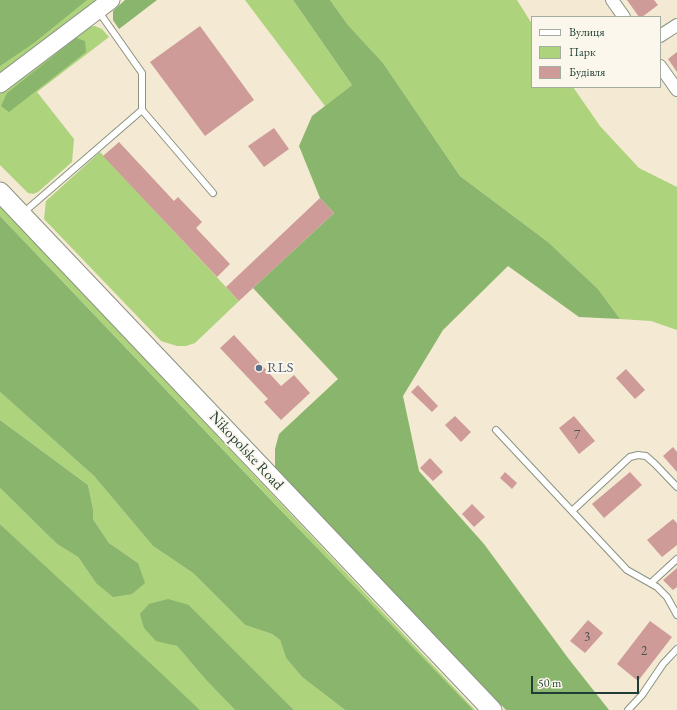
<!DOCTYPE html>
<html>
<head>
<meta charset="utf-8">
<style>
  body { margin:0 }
  #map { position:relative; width:677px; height:710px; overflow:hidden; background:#f4e9d2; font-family:"EB Garamond",serif }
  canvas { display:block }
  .legend { position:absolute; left:531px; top:16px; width:130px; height:72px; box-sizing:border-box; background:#fbf7ec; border:1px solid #a3ada2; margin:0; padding:5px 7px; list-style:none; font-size:12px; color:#1f3d34 }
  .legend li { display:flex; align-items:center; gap:8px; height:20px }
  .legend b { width:20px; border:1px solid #a3ada2 }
  .scale { position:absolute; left:531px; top:676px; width:108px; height:18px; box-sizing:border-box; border:2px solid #1f3d34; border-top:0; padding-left:5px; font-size:12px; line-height:14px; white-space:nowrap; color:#1f3d34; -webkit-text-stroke:3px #fbf7ec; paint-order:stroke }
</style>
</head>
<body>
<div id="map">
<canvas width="677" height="710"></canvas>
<ul class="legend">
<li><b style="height:5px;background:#fff"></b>Вулиця</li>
<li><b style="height:11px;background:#add37c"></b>Парк</li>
<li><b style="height:11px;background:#ce9b98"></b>Будівля</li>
</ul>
<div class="scale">50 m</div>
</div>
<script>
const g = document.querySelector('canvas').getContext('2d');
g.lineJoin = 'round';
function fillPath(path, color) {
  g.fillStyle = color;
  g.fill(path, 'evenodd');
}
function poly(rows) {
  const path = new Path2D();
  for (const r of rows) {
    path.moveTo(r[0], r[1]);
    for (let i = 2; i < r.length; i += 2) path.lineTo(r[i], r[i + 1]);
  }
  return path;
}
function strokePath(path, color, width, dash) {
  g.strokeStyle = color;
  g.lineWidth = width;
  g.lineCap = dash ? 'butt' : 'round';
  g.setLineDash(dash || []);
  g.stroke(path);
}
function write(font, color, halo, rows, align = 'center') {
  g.font = font + ' "EB Garamond",serif';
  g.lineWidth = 4;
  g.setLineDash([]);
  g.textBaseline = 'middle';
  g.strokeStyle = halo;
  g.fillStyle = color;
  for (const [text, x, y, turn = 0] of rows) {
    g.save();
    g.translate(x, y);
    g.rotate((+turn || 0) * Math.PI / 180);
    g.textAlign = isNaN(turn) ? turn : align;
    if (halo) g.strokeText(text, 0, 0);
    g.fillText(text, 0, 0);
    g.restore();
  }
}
fillPath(poly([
  [0,0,96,0,0,73],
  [245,0,293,0,352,85,325,106],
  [330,0,517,0,532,24,532,87,573,87,600,126,639,168,677,187,677,330,651,321,620,319,598,289,548,242,460,176,383,63,348,25],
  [95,26,102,29,109,37,37,92,74,139,72,162,38,192,33,194,28,193,0,165,0,93,87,27],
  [100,152,239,301,195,343,186,346,177,346,161,341,44,219,46,201],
  [0,206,16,222,475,710,472,710,0,216],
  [0,392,94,476,153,546,193,573,245,625,272,634,280,640,286,658,302,677,345,710,294,710,189,605,156,640,177,646,206,680,235,710,200,710,0,524,0,488,57,544,78,557,96,583,138,563,109,543,93,519,93,509,88,485,0,420]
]), '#add37c');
fillPath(poly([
  [0,0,87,0,34,43,0,66],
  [125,0,157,0,119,29,113,20,113,11],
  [293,0,330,0,348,25,383,63,460,176,548,242,598,289,620,319,579,317,508,266,443,330,403,396,419,471,484,544,568,658,609,710,506,710,275,469,275,449,279,434,338,379,253,288,334,213,320,198,299,146,312,116,352,85],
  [76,38,85,41,86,52,9,112,1,106,7,93],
  [0,216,272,501,473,710,345,710,302,677,286,658,280,640,272,634,245,625,193,573,153,546,94,476,0,392],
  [0,420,88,485,93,509,93,519,109,543,138,563,145,583,132,594,113,597,96,583,78,557,57,544,0,488],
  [0,524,163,675,200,710,0,710],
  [168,599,189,605,294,710,235,710,206,680,177,646,156,641,144,628,140,614,149,604]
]), '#8ab56c');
fillPath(poly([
  [627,0,654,0,658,5,642,17,639,17],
  [200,26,254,100,205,136,150,62],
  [677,52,677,72,668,59],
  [274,128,289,149,264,167,248,146],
  [119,142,174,201,178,197,202,222,196,228,230,264,217,277,103,156],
  [320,198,334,213,239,301,226,287],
  [234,335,281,386,294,375,310,393,281,420,264,402,268,399,220,348],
  [626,369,645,390,635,399,616,378],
  [418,385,438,406,432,412,411,392],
  [455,416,471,432,461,442,445,425],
  [574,416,595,441,579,454,559,428],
  [673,447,677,452,677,472,663,456],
  [430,458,443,472,433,481,420,468],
  [505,472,517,483,512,489,500,478],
  [630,472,642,485,604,518,592,504],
  [472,504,485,517,474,527,462,514],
  [673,519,677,523,677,545,662,557,647,540],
  [677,568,677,587,673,590,663,580],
  [588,620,603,633,585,653,570,641],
  [650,621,672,637,638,681,617,664]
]), '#ce9b98');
const lane = poly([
  [99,12,142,73,142,110],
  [23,213,142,110,213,193],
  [496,430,627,570,657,587,667,597,677,615],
  [572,511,630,457,638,455,646,456,655,464,677,487],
  [651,583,677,559],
  [628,710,642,695,663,664,677,649]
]);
const street = poly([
  [612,0,624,17],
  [660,36,677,25],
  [660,66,677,90]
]);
const secondary = poly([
  [0,84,111,0]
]);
const primary = poly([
  [0,192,492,710]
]);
strokePath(lane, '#8a9383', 8);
strokePath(street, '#8a9383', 14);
strokePath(secondary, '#8a9383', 19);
strokePath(primary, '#8a9383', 21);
strokePath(lane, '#fff', 6);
strokePath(street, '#fff', 12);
strokePath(secondary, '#fff', 17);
strokePath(primary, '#fff', 19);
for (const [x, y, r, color] of [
  [259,368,4,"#5c6f8a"]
]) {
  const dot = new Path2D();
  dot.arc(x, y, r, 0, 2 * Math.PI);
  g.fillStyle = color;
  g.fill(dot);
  strokePath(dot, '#fbf7ec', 1.5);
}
write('13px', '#4b544d', null, [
  ["7",577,435],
  ["3",587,637],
  ["2",644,651]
]);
write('15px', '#4e5e75', '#fbf7ec', [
  ["RLS",267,368]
], 'left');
write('15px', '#1f3d34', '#fbf7ec', [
  ["Nikopolske Road",246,451,47]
]);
</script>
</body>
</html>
